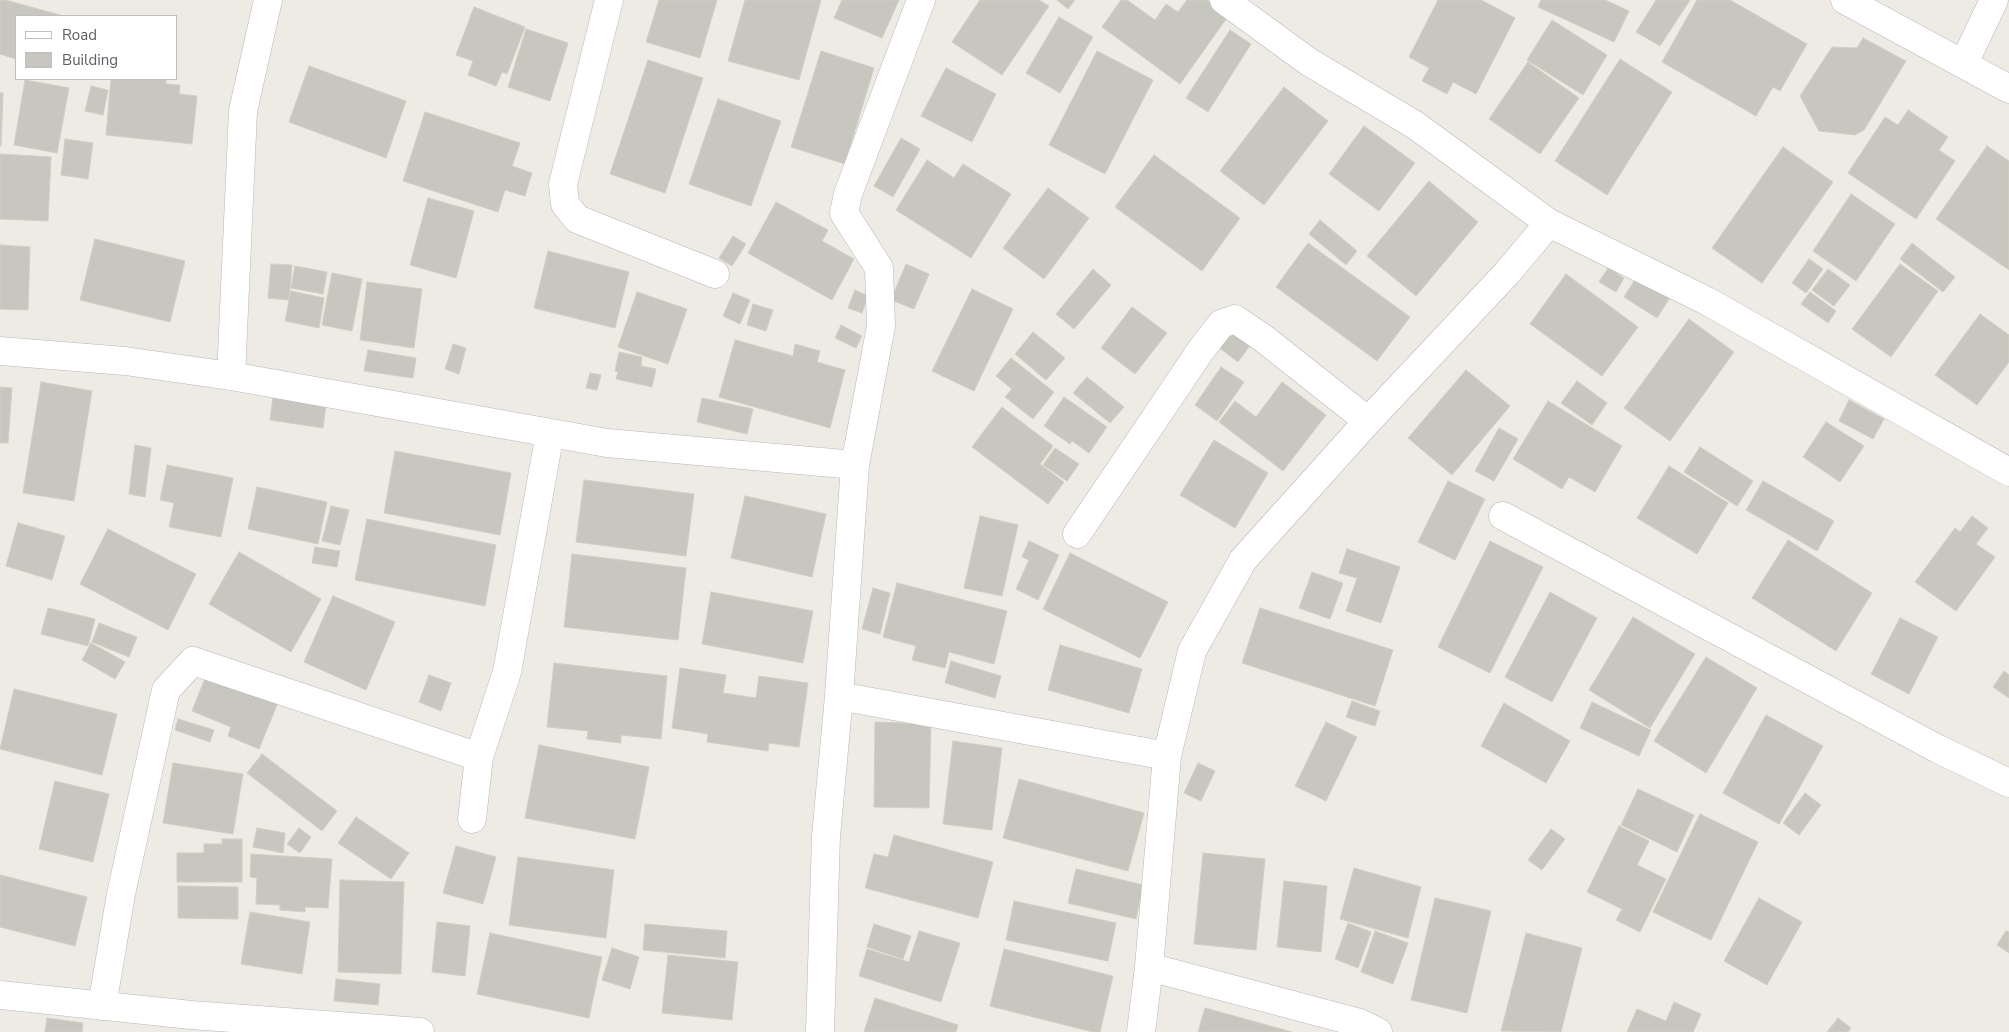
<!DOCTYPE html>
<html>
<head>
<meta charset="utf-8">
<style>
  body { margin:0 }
  #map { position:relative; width:2009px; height:1032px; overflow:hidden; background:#edebe3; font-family:"Nunito Sans",sans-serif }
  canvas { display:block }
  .legend { position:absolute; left:15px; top:15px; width:162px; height:65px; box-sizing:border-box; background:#fff; border:1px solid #bdbfc0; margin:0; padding:6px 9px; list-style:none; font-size:15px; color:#5b5e62 }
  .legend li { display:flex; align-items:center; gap:10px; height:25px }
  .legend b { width:25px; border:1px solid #bdbfc0 }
</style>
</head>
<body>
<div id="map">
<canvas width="2009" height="1032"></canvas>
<ul class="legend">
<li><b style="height:6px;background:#fff"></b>Road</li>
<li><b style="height:14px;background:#c8c7bf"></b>Building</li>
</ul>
</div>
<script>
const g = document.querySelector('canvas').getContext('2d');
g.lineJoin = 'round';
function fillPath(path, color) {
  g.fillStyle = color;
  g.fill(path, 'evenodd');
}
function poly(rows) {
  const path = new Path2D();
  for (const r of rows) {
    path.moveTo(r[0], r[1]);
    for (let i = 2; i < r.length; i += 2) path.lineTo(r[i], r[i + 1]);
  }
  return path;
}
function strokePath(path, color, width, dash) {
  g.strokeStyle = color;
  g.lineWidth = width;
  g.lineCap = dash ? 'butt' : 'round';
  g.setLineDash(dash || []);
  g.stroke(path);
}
const building = poly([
  [0,0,5,0,64,16,16,16,16,59,0,54,0,0],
  [659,0,717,0,700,58,646,42,659,0],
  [745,0,821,0,799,80,728,61,745,0],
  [842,0,899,0,882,38,834,18,842,0],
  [980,0,1039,0,1049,6,1002,75,952,42,980,0],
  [1057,0,1075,0,1068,9,1057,0],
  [1121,0,1127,0,1155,20,1166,4,1178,12,1187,0,1207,0,1229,15,1180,84,1102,27,1121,0],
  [1438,0,1481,0,1515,18,1476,94,1453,82,1447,94,1422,81,1429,68,1409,57,1438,0],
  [1541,0,1605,0,1629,11,1614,42,1538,7,1541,0],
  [1656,0,1690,0,1660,46,1636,32,1656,0],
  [1697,0,1730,0,1807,44,1780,91,1773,87,1756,116,1662,62,1697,0],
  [474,7,525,27,507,74,502,72,496,86,468,75,473,61,456,55,474,7],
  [1059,17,1093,37,1060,93,1026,73,1059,17],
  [1552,20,1607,55,1583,95,1527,60,1552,20],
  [526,29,568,43,550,101,508,87,526,29],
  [1230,30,1251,44,1208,112,1186,98,1230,30],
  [1863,38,1906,61,1864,130,1855,135,1819,131,1800,96,1832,47,1857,48,1863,38],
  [821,51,874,68,845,164,791,147,821,51],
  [1097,51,1153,80,1105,174,1049,145,1097,51],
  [1620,59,1672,92,1607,195,1555,161,1620,59],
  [648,60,703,78,665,193,610,174,648,60],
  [1528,62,1579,98,1540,154,1489,119,1528,62],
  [309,66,406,101,386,158,289,122,309,66],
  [946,68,996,94,972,142,921,116,946,68],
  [111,79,166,79,166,84,180,85,179,94,197,96,192,144,106,135,111,79],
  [25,80,69,88,57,153,14,145,25,80],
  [91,86,108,90,103,115,85,111,91,86],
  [1284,87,1328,121,1264,205,1220,171,1284,87],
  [0,93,3,93,1,146,0,146,0,93],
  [718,99,781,121,751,206,689,184,718,99],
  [1908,110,1948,137,1939,150,1955,161,1916,219,1848,173,1885,117,1898,125,1908,110],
  [425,112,520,143,512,166,532,173,525,196,505,190,498,212,403,181,425,112],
  [1364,126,1415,163,1379,211,1329,174,1364,126],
  [901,138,920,149,893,197,874,186,901,138],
  [65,139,93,143,88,179,61,175,65,139],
  [1987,146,2009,161,2009,270,1936,219,1987,146],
  [1783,147,1833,182,1762,283,1712,248,1783,147],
  [0,154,51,157,48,221,0,219,0,154],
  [1154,155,1240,218,1202,271,1115,207,1154,155],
  [927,160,954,178,963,164,1011,194,971,258,896,210,927,160],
  [1429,181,1478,222,1416,296,1367,256,1429,181],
  [1048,188,1089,218,1044,279,1003,248,1048,188],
  [1851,194,1895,224,1856,281,1813,251,1851,194],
  [428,198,474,211,456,278,410,265,428,198],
  [776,202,828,230,822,241,854,259,832,300,748,253,776,202],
  [1320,220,1357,251,1346,265,1309,234,1320,220],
  [733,236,746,244,732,266,719,258,733,236],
  [95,239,185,261,170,322,80,300,95,239],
  [1308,243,1410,317,1377,361,1276,287,1308,243],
  [1912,243,1955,277,1943,292,1900,259,1912,243],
  [0,245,30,247,28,310,0,309,0,245],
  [548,251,629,272,615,328,534,308,548,251],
  [1809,259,1823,269,1806,293,1792,283,1809,259],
  [271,264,292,265,289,300,268,298,271,264],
  [906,264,929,274,914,309,891,300,906,264],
  [1900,264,1938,291,1891,357,1852,329,1900,264],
  [295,266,327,272,323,294,291,288,295,266],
  [1608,268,1624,278,1616,292,1599,282,1608,268],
  [1093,269,1111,285,1074,329,1056,314,1093,269],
  [1828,269,1850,285,1834,306,1812,290,1828,269],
  [332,273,362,279,352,331,322,325,332,273],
  [1566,274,1638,327,1602,376,1530,324,1566,274],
  [1636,278,1669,299,1657,318,1624,297,1636,278],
  [367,282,422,289,414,348,360,340,367,282],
  [972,289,1013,309,974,391,932,371,972,289],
  [855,290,868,296,862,313,848,308,855,290],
  [291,291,324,298,319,328,285,321,291,291],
  [637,292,687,309,668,364,618,347,637,292],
  [1810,292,1836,311,1828,323,1801,304,1810,292],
  [733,293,750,300,740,324,723,316,733,293],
  [753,304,773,310,766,331,747,325,753,304],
  [1132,307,1167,333,1135,374,1101,348,1132,307],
  [1980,314,2009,335,2009,362,1977,405,1935,375,1980,314],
  [1689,319,1734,352,1670,441,1624,408,1689,319],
  [841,325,862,336,856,348,835,338,841,325],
  [1230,328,1251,344,1238,362,1217,346,1230,328],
  [1033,332,1065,358,1046,380,1015,354,1033,332],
  [735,340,793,356,795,344,820,351,817,362,845,370,830,428,719,397,735,340],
  [453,344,466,348,459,374,445,369,453,344],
  [368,350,416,358,413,378,364,371,368,350],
  [619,352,642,357,641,366,656,369,652,387,616,379,618,372,615,371,619,352],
  [1011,358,1054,392,1033,419,1005,397,1012,389,996,376,1011,358],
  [1221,367,1244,382,1217,421,1195,405,1221,367],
  [1466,370,1510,406,1452,475,1408,438,1466,370],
  [590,373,601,375,597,390,586,388,590,373],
  [1087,377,1124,407,1110,423,1073,393,1087,377],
  [1577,381,1607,403,1592,425,1561,403,1577,381],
  [41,382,92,391,74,501,23,493,41,382],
  [1282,382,1326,415,1283,471,1219,422,1235,401,1256,417,1282,382],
  [0,387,12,388,8,443,0,443,0,387],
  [273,397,326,405,323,428,270,420,273,397],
  [1064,397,1107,427,1089,453,1072,441,1070,444,1044,426,1064,397],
  [702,398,753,409,747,434,697,422,702,398],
  [1849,400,1884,419,1873,439,1839,421,1849,400],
  [1548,401,1622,446,1595,492,1569,477,1562,489,1513,459,1548,401],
  [1002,407,1053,446,1040,464,1064,482,1048,504,972,447,1002,407],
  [1826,422,1864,446,1840,482,1803,457,1826,422],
  [1499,428,1518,439,1494,481,1475,471,1499,428],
  [1214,440,1268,473,1235,528,1180,495,1214,440],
  [135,445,151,448,145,497,129,494,135,445],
  [1700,447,1753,481,1737,506,1684,472,1700,447],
  [1055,448,1079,464,1067,481,1043,465,1055,448],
  [395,451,511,473,500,535,384,513,395,451],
  [167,465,233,478,221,537,169,527,174,503,160,500,167,465],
  [1669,466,1728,503,1697,554,1637,518,1669,466],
  [584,480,694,494,686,556,576,542,584,480],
  [1448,481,1485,499,1455,560,1418,542,1448,481],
  [1763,481,1834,521,1817,551,1746,510,1763,481],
  [257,487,327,502,318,544,248,529,257,487],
  [745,496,826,514,812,577,731,558,745,496],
  [331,506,349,510,340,545,322,541,331,506],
  [980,516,1018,525,1002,596,964,588,980,516],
  [1972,516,1988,528,1976,544,1995,557,1956,611,1915,582,1955,528,1960,532,1972,516],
  [367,519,496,545,485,606,355,580,367,519],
  [18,523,65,536,52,580,6,566,18,523],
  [108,529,196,574,168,630,80,584,108,529],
  [1788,540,1872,593,1836,651,1752,598,1788,540],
  [1029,541,1059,555,1038,600,1016,589,1029,560,1022,557,1029,541],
  [1490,541,1543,567,1490,673,1438,647,1490,541],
  [315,547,340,551,337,567,312,563,315,547],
  [1347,549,1400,567,1381,623,1346,611,1357,578,1339,573,1347,549],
  [239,552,321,599,291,652,209,604,239,552],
  [1070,553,1168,602,1140,658,1043,609,1070,553],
  [572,554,686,568,678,640,564,627,572,554],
  [1312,572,1343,583,1330,619,1299,608,1312,572],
  [897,583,1007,611,994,664,949,652,945,668,912,660,916,646,883,637,897,583],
  [873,588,890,593,880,634,862,629,873,588],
  [711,592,813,611,803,663,702,644,711,592],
  [1550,592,1597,618,1552,702,1505,677,1550,592],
  [333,596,395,622,366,690,304,662,333,596],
  [48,608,95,619,88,646,41,634,48,608],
  [1260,608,1393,650,1375,706,1242,663,1260,608],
  [1633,617,1695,654,1650,728,1589,690,1633,617],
  [1900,618,1938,637,1909,694,1871,674,1900,618],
  [99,623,137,637,129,657,92,642,99,623],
  [91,643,125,662,115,679,82,660,91,643],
  [1060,645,1142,669,1129,713,1048,690,1060,645],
  [1706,657,1757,688,1706,773,1654,741,1706,657],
  [951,661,1001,676,995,698,945,683,951,661],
  [554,663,667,676,661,739,621,735,621,743,587,739,588,731,547,727,554,663],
  [680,668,726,675,723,693,756,698,759,676,808,683,799,747,769,743,768,751,707,742,708,734,672,728,680,668],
  [208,671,279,700,259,749,228,736,231,727,192,711,208,671],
  [2004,671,2009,675,2009,698,1993,687,2004,671],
  [429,675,451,683,441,711,419,702,429,675],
  [14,689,117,714,102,775,0,749,14,689],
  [1352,701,1380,711,1375,726,1346,717,1352,701],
  [1592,702,1651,730,1639,756,1580,728,1592,702],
  [1504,703,1570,741,1546,783,1481,746,1504,703],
  [1766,715,1823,746,1779,824,1723,793,1766,715],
  [178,719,214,730,210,742,175,730,178,719],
  [875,722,931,724,929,808,874,807,875,722],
  [1326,722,1357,737,1326,801,1295,786,1326,722],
  [953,741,1002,748,992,830,943,824,953,741],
  [539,745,649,767,635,839,525,818,539,745],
  [262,754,337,811,322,831,247,773,262,754],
  [173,763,243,774,233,834,163,823,173,763],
  [1198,763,1215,771,1201,801,1184,793,1198,763],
  [1019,779,1144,813,1128,871,1003,838,1019,779],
  [55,781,109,794,93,862,39,849,55,781],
  [1638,789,1694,815,1677,852,1621,825,1638,789],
  [1805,793,1821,805,1799,835,1783,823,1805,793],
  [1700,814,1758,842,1711,940,1653,912,1700,814],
  [356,817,409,853,391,879,338,843,356,817],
  [1619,826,1649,841,1637,865,1666,879,1640,932,1616,920,1622,909,1587,892,1619,826],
  [257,828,285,833,283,853,253,847,257,828],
  [299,828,311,837,300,853,287,844,299,828],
  [1551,829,1565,839,1542,870,1528,860,1551,829],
  [894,835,993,862,978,918,865,888,874,854,888,857,894,835],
  [222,839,242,839,242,882,177,882,177,853,204,853,204,844,222,844,222,839],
  [456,846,496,857,483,904,443,893,456,846],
  [1203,853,1265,859,1256,950,1194,944,1203,853],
  [251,854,332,859,328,908,305,907,305,912,280,910,280,905,256,904,257,878,250,877,251,854],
  [518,857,614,870,606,938,509,925,518,857],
  [1354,868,1421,887,1408,938,1340,919,1354,868],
  [1076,869,1143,885,1136,919,1068,903,1076,869],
  [0,875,87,897,75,946,0,927,0,875],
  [340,880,404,882,401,974,338,972,340,880],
  [1284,881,1327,886,1321,952,1277,947,1284,881],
  [178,886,238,887,238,919,178,918,178,886],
  [1435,898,1491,911,1467,1013,1411,1000,1435,898],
  [1759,898,1802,922,1767,985,1724,961,1759,898],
  [1014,901,1116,923,1108,961,1006,940,1014,901],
  [250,912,310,922,302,974,241,964,250,912],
  [437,922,470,926,465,976,432,972,437,922],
  [1348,923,1371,932,1358,968,1335,959,1348,923],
  [645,924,727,931,725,958,643,950,645,924],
  [874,924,911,936,903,959,867,947,874,924],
  [919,931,960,943,941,1002,859,976,867,949,909,962,919,931],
  [1375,931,1408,943,1393,984,1361,972,1375,931],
  [2006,931,2009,932,2009,953,1997,945,2006,931],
  [490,933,602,957,589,1018,477,994,490,933],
  [1526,933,1582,948,1561,1032,1501,1031,1526,933],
  [612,948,639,957,630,989,602,980,612,948],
  [1004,949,1113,976,1100,1032,1093,1032,990,1006,1004,949],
  [668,955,738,962,732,1020,662,1013,668,955],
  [336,979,380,984,378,1005,334,1001,336,979],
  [875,998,958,1025,956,1032,864,1032,875,998],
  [1674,1002,1701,1014,1693,1032,1627,1032,1637,1009,1666,1021,1674,1002],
  [1205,1008,1292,1032,1198,1032,1205,1008],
  [47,1018,83,1023,82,1032,45,1032,47,1018],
  [1838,1018,1851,1028,1848,1032,1827,1032,1838,1018]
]);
fillPath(building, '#c8c7bf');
strokePath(building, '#d1cec2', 1);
const street = poly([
  [609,0,563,184,565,204,577,219,715,274],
  [1224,0,1309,62,1415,125,1549,223],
  [1845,0,2009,89],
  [1964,63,1994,0],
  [0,351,125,361,231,376,607,443,855,465],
  [231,376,243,111,268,0],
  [1503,516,1938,749,2009,783],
  [1077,534,1201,350,1221,324,1235,319,1263,338,1368,421],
  [839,696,1167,756],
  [472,819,479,757,507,672,550,433],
  [1149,967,1360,1023,1378,1032],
  [0,995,191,1015,420,1032],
  [102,1006,121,894,166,690,193,661,479,757],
  [820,1032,826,836,839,696,855,465,881,326,879,268,844,213,848,194,921,0],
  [1141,1032,1149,967,1167,756,1192,651,1243,560,1368,421,1507,273,1549,223,1707,301,2009,472]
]);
strokePath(street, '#b5b8bc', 29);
strokePath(street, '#fff', 28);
</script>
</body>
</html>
